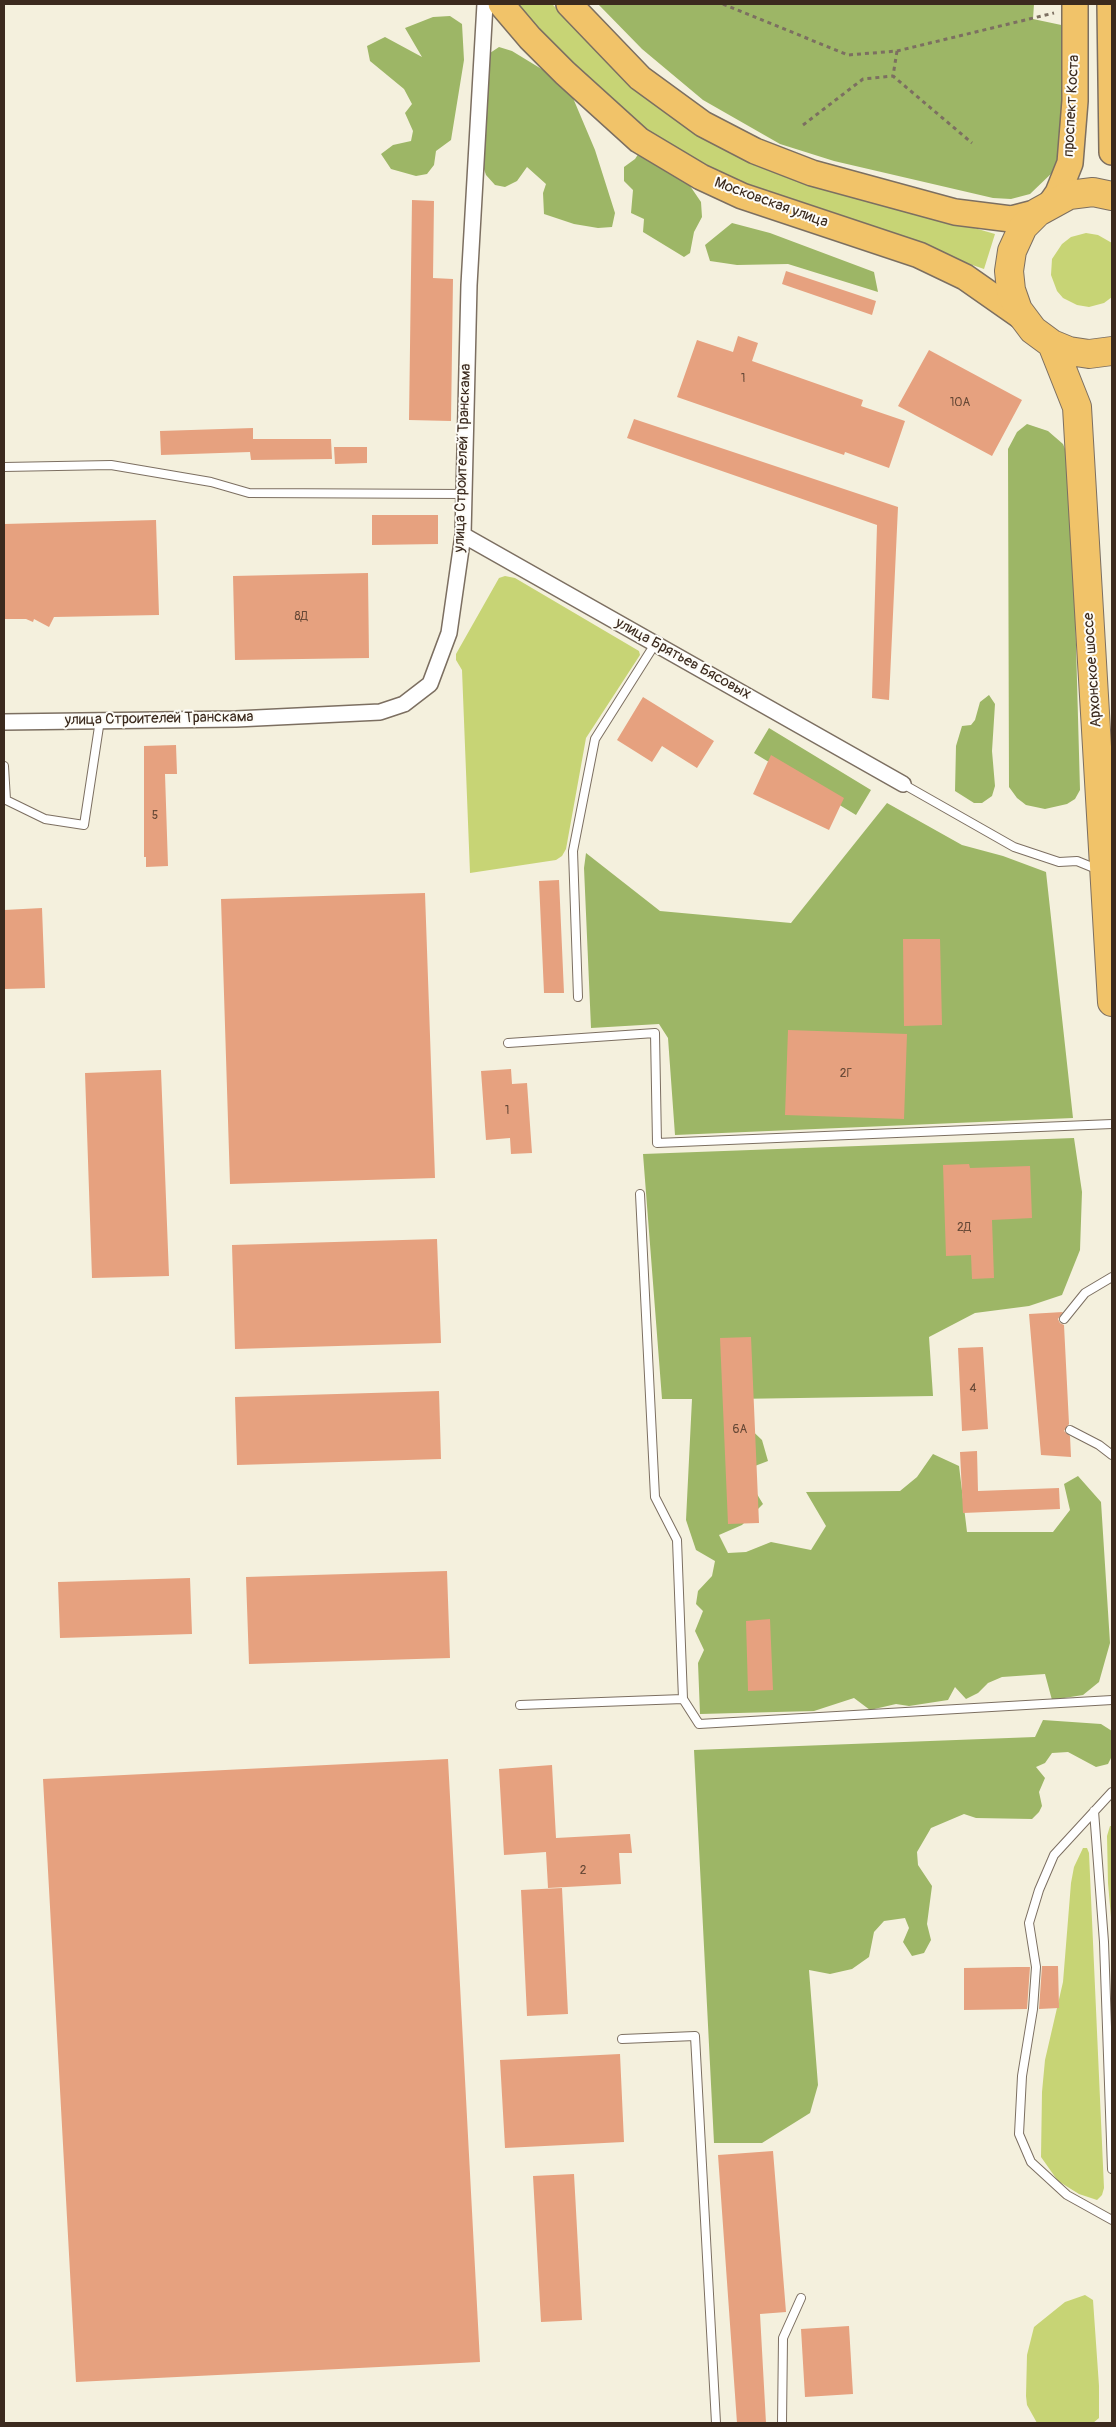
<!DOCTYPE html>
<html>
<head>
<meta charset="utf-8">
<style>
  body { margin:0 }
  #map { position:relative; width:1116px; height:2427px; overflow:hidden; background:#f4f0dd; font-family:Pangolin,sans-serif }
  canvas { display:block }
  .frame { position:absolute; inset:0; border:5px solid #3b2a1e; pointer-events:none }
</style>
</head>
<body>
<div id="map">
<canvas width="1116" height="2427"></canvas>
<div class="frame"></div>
</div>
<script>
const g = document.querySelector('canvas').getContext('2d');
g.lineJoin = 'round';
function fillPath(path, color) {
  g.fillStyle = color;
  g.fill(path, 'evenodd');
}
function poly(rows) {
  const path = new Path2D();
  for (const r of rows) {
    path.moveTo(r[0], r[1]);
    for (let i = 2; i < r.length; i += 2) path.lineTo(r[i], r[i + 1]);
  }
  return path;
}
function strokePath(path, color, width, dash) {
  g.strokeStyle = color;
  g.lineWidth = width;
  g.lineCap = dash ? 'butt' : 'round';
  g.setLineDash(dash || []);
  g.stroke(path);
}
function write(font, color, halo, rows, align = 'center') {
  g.font = font + ' Pangolin,sans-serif';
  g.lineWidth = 4;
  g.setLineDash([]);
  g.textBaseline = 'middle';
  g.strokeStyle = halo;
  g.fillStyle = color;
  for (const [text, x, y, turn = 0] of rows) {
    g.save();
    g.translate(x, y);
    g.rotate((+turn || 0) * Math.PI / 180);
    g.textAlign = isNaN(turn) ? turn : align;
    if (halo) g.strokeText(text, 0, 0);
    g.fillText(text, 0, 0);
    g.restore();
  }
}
fillPath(poly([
  [513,4,552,4,632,83,781,172,995,234,984,269,733,183,633,122],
  [1086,233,1098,235,1112,243,1112,297,1104,303,1089,307,1077,305,1063,298,1057,291,1051,275,1052,259,1062,244,1071,237],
  [505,576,515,578,639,651,640,655,586,738,566,849,562,856,556,860,470,873,462,670,456,660,456,654,499,578],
  [1110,1826,1112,1826,1112,1929,1108,1883,1107,1836],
  [1083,1848,1087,1848,1089,1853,1104,2188,1102,2195,1097,2200,1079,2194,1058,2181,1041,2157,1042,2092,1045,2060,1063,1982,1071,1883,1074,1867],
  [1085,2295,1093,2300,1099,2386,1099,2418,1093,2423,1037,2423,1027,2405,1026,2396,1027,2355,1034,2327,1065,2302]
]), '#c7d475');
fillPath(poly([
  [598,4,1034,4,1033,19,1066,26,1061,145,1054,171,1030,194,1011,199,993,198,834,161,780,144,703,100,642,49],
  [450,16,462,24,464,60,451,140,436,151,434,165,427,174,416,176,391,169,381,154,393,145,411,141,413,131,405,113,412,104,404,89,370,61,367,46,385,37,422,57,405,28,433,17],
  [499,47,512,51,553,76,573,98,595,150,615,213,612,227,598,228,574,224,544,214,543,193,546,184,527,167,517,181,505,187,495,185,486,175,482,163,490,53],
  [641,150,686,180,701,202,702,217,694,232,690,253,684,257,643,232,644,219,631,213,633,190,624,181,624,167,635,159],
  [732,223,770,233,874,272,878,292,788,264,737,265,710,261,705,245],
  [1027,424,1048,431,1063,444,1071,463,1080,790,1075,799,1067,804,1045,809,1026,805,1017,798,1009,787,1008,449,1017,432],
  [989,695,995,704,992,751,995,786,992,796,982,803,974,803,955,791,956,746,962,726,971,725,975,720,980,702],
  [769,728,871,790,856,815,754,753],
  [887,803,962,845,1003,856,1046,872,1073,1118,675,1135,668,1038,659,1024,591,1028,584,868,586,853,660,911,791,923],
  [1074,1138,1082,1192,1080,1250,1062,1295,1029,1306,975,1313,929,1337,933,1396,733,1399,741,1420,762,1440,768,1461,747,1469,746,1476,763,1504,742,1525,719,1535,728,1553,746,1552,771,1542,811,1550,826,1526,806,1492,900,1491,917,1477,933,1454,959,1466,967,1532,1053,1532,1070,1510,1064,1484,1078,1476,1101,1502,1110,1643,1099,1682,1083,1695,1052,1700,1045,1674,1002,1677,988,1683,978,1693,966,1699,955,1687,948,1700,909,1706,896,1704,870,1710,854,1698,814,1711,700,1714,698,1663,704,1650,695,1631,703,1611,696,1604,698,1591,712,1576,715,1561,696,1550,686,1520,692,1399,662,1399,643,1154],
  [1043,1720,1101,1724,1112,1731,1112,1756,1108,1764,1096,1767,1068,1752,1052,1753,1045,1763,1036,1767,1045,1778,1039,1792,1042,1806,1039,1812,1032,1819,976,1818,964,1814,931,1828,917,1852,918,1865,932,1886,927,1924,931,1940,924,1953,912,1956,903,1942,909,1928,905,1918,884,1921,874,1932,869,1957,852,1969,830,1974,809,1970,818,2085,810,2113,762,2143,714,2143,694,1750,1035,1737]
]), '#9db666');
fillPath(poly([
  [412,200,434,201,433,278,453,279,451,421,409,420],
  [786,271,876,301,872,315,782,284],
  [738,336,758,343,752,361,863,400,861,406,905,421,889,468,845,452,844,455,677,397,697,340,733,352],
  [929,350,1022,400,992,456,898,406],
  [634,419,898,507,889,700,872,698,877,525,627,438],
  [253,428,253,439,331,439,332,459,251,460,250,452,161,455,160,431],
  [334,447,367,447,367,463,335,464],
  [372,515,438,515,438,544,372,545],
  [156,520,159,615,54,617,49,627,34,619,33,622,26,619,4,619,4,524],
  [368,573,369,658,235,660,233,576],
  [643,697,714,741,697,768,662,746,652,762,617,740],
  [176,745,177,774,165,774,168,866,146,867,146,857,144,857,144,746],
  [771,755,844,798,829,830,753,794],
  [559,880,564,993,544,993,539,881],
  [425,893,435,1178,230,1184,221,899],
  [42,908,45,988,4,989,4,910],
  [903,939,940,939,942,1025,904,1026],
  [788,1030,907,1034,904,1119,785,1115],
  [511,1069,512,1084,527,1083,532,1153,511,1154,510,1138,486,1140,481,1071],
  [161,1070,169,1276,92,1278,85,1073],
  [969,1164,970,1168,1030,1166,1032,1218,992,1220,994,1278,972,1279,971,1255,946,1256,943,1165],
  [437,1239,441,1343,235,1349,232,1245],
  [1063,1312,1058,1319,1060,1323,1064,1325,1069,1424,1064,1431,1070,1436,1071,1457,1041,1455,1029,1314],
  [751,1337,759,1523,728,1524,720,1338],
  [983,1347,988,1429,962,1431,958,1348],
  [439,1391,441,1459,237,1465,235,1397],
  [977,1451,978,1491,1059,1488,1060,1509,963,1513,960,1452],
  [447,1571,450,1658,249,1664,246,1577],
  [190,1578,192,1634,60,1638,58,1582],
  [770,1619,773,1690,748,1691,746,1621],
  [448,1759,480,2362,76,2382,43,1779],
  [552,1765,556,1838,630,1834,632,1853,619,1853,621,1884,548,1888,546,1852,504,1855,499,1769],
  [562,1888,568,2014,527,2016,521,1890],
  [1042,1966,1058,1966,1059,2008,1039,2009],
  [1017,1967,1030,1967,1027,2009,964,2010,964,1968],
  [620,2054,624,2142,505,2148,500,2060],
  [773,2151,786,2312,760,2314,766,2423,737,2423,718,2155],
  [574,2174,582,2320,541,2322,533,2176],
  [849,2326,853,2394,805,2397,801,2329]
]), '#e6a17f');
const lane = poly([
  [4,467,111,465,211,482,249,493,464,494],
  [4,766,6,800,45,819,84,825,100,720],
  [903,784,1014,847,1059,862,1077,861,1099,870],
  [578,997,573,851,595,739,655,644],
  [508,1043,655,1033,657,1143,1112,1124],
  [640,1194,655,1497,677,1540,683,1699],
  [1064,1319,1085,1293,1112,1277],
  [1070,1430,1099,1445,1112,1455],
  [520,1705,683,1699,699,1724,1112,1700],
  [1112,1792,1054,1855,1039,1890,1029,1923,1036,1967,1033,2009,1022,2076,1019,2134,1031,2162,1067,2195,1112,2220],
  [1094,1811,1104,1942,1112,2169],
  [622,2039,695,2036,716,2423],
  [782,2423,783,2338,801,2298]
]);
const street = poly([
  [463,535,903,784],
  [4,722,236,719,380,712,404,704,430,684,449,633,463,535,469,285,485,4]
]);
const primary = poly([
  [501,4,530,38,565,73,639,140,701,177,742,196,919,255,965,277,1025,319],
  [569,4,640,78,703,124,755,151,812,173,955,212,1011,219,1038,212],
  [1110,4,1112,152],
  [1051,203,1058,193,1070,163,1075,101,1075,4]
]);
const highway = poly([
  [1112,196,1093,192,1069,195,1038,212,1023,227,1012,251,1009,271,1011,290,1018,310,1033,330,1052,344,1069,351,1089,354,1112,351],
  [1052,344,1077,407,1112,1002]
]);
strokePath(lane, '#7c6f61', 10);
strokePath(street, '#7c6f61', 18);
strokePath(primary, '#7c6f61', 28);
strokePath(highway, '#7c6f61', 30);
strokePath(poly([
  [723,4,848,55,897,51,1054,13],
  [897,51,893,76,972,143],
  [803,125,863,79,893,76]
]), '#7c6f61', 3, [4, 4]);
strokePath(lane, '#fff', 8);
strokePath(street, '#fff', 15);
strokePath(primary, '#f1c369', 25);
strokePath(highway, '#f1c369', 28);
write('12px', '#664836', null, [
  ["1",743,379],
  ["10А",960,403],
  ["8Д",301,617],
  ["5",155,816],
  ["2Г",846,1074],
  ["1",507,1111],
  ["2Д",964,1228],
  ["4",973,1389],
  ["6А",740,1430],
  ["2",583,1871]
]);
write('15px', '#3b2a1e', '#fdfcf7', [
  ["проспект Коста",1072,106,-87],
  ["Московская улица",771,203,20],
  ["улица Строителей Транскама",463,458,-88],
  ["улица Брятьев Бясовых",683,659,29],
  ["Архонское шоссе",1093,670,-94],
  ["улица Строителей Транскама",159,719,-1]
]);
</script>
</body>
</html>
